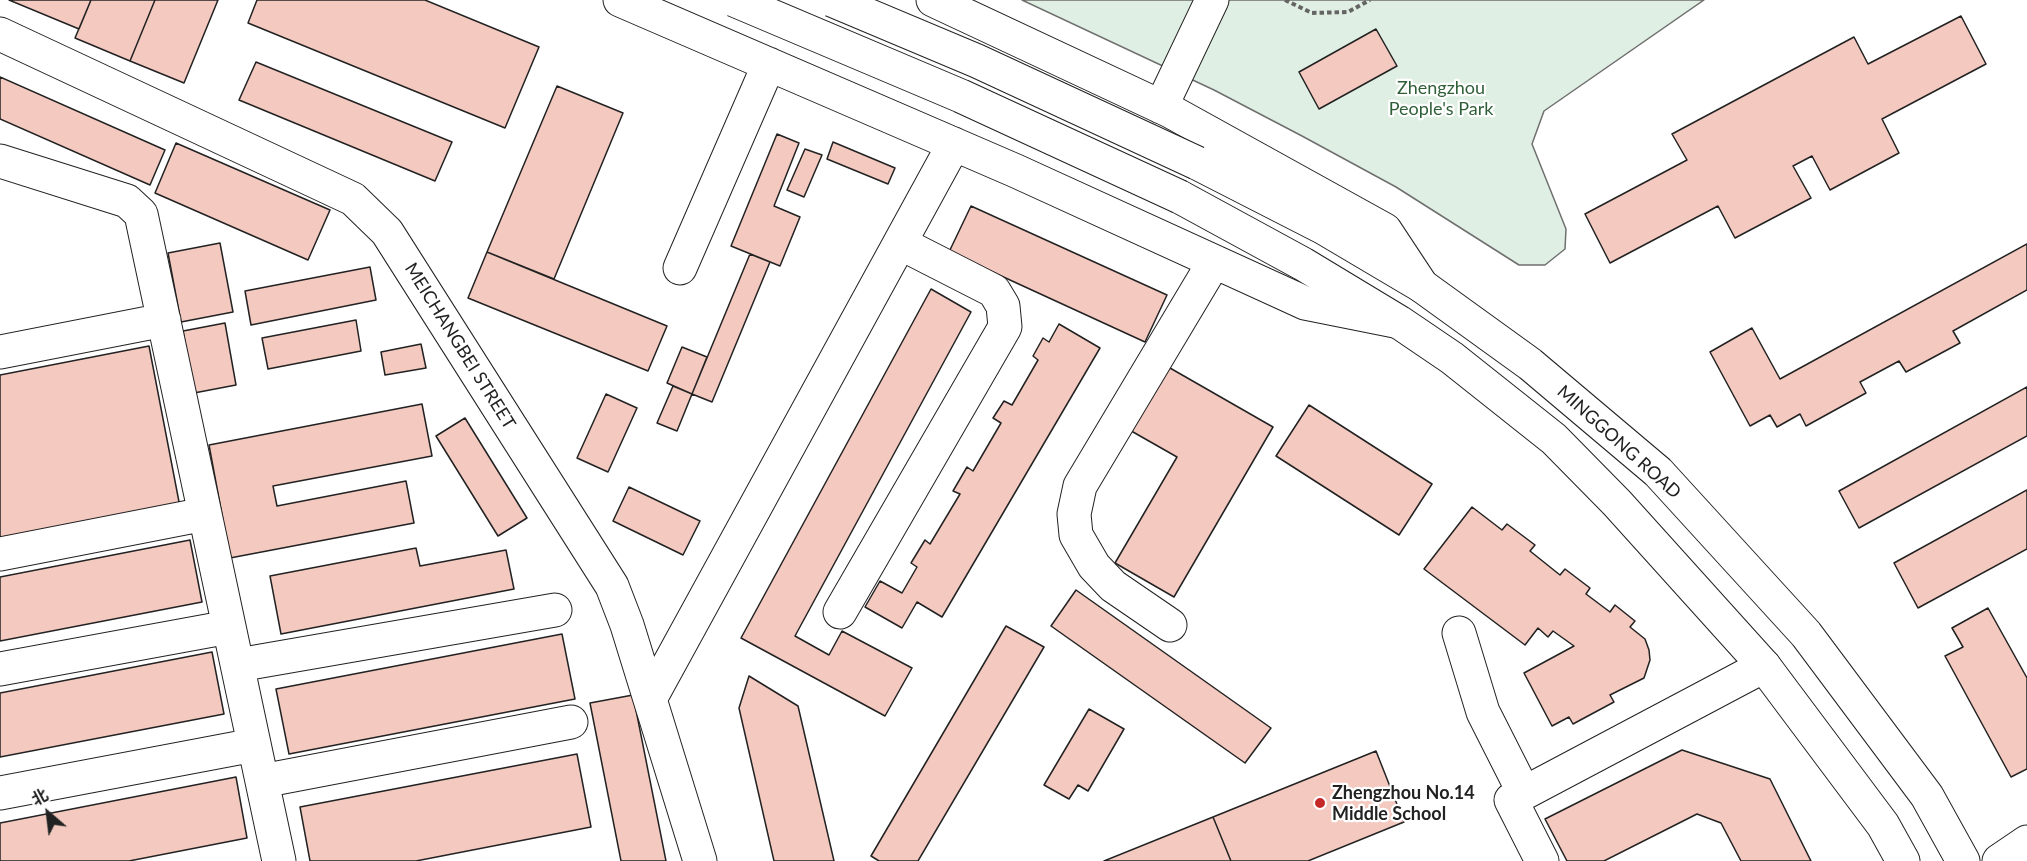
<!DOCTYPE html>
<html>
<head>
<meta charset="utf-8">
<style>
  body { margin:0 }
  #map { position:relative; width:2027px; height:861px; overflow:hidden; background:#fff; font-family:Lato,"Noto Sans SC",sans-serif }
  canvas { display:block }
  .north { position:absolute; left:18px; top:783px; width:60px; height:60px; -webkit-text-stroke:4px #fff; paint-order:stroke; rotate:332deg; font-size:16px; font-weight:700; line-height:24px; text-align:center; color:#222 }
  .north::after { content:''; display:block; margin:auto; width:21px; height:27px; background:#222; clip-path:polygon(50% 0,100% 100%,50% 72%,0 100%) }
</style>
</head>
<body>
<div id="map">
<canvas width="2027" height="861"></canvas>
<div class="north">北</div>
</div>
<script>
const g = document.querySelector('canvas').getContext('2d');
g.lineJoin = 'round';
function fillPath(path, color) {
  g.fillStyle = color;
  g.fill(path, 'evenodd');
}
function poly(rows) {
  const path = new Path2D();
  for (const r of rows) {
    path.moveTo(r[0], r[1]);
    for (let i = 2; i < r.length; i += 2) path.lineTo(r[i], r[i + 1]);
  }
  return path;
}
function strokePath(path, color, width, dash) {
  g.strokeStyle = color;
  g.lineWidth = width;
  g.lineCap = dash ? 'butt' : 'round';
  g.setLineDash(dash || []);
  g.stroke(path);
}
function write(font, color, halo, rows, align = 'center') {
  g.font = font + ' Lato,sans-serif';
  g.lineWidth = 4.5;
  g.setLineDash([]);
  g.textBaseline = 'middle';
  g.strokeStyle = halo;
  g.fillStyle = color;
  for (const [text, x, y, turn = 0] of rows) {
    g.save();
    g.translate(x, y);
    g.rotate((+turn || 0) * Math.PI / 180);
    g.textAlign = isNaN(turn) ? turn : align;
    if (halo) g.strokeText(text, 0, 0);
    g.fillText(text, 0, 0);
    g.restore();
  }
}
const green = poly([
  [1022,0,1704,0,1544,111,1532,144,1566,229,1565,249,1545,265,1519,265,1396,187,1302,136,1214,90,1022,0]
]);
fillPath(green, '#e0efe3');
strokePath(green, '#6f6f6f', 1.5);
const building = poly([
  [9,0,91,0,79,29,9,0],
  [91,0,155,0,130,61,75,38,91,0],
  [155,0,218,0,184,83,130,61,155,0],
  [257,0,425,0,539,47,505,128,248,23,257,0],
  [1961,16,1986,64,1882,119,1899,153,1830,190,1812,156,1793,166,1811,198,1735,238,1718,206,1610,263,1585,214,1687,160,1672,134,1854,37,1868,64,1961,16],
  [1376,29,1397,66,1319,109,1299,72,1376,29],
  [256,62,452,142,435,181,239,100,256,62],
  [0,77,165,150,150,185,0,119,0,77],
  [557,86,623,113,554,279,487,252,557,86],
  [777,134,799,143,774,206,800,217,780,266,731,246,777,134],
  [833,142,895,168,888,184,827,159,833,142],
  [176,143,330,210,308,260,155,193,176,143],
  [805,149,822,155,804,197,787,190,805,149],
  [971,206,1167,295,1145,342,949,252,971,206],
  [220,243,233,312,181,322,168,253,220,243],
  [2027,244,2027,290,1953,331,1960,343,1906,372,1899,361,1860,382,1866,393,1806,426,1800,414,1777,427,1770,415,1750,426,1710,352,1752,328,1780,379,2027,244],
  [487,252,667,326,648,371,468,298,487,252],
  [750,254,770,262,712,402,692,394,750,254],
  [370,267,376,300,251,325,245,291,370,267],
  [931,289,971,312,795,636,829,655,842,631,912,668,885,716,741,638,931,289],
  [356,320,361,351,268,369,262,338,356,320],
  [225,323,236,385,194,393,183,331,225,323],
  [1059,324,1100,348,942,617,917,602,902,628,865,607,880,581,902,593,917,567,911,563,925,540,930,544,960,494,953,491,967,467,973,471,1001,423,993,418,1004,401,1012,405,1038,360,1033,356,1043,338,1049,342,1059,324],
  [421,344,426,368,385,375,381,352,421,344],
  [149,346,180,507,0,542,0,375,149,346],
  [682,347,707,357,692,394,667,383,682,347],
  [1163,364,1273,427,1174,597,1115,563,1177,457,1126,428,1163,364],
  [673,386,692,394,677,431,657,423,673,386],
  [2027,387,2027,436,1859,528,1839,491,2027,387],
  [606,394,637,408,608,472,577,458,606,394],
  [422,404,432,456,273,486,277,506,406,481,414,523,230,558,209,445,422,404],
  [1309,405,1432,484,1399,535,1276,456,1309,405],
  [465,418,527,518,498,536,436,436,465,418],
  [629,487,700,521,683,555,613,521,629,487],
  [2027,490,2027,549,1918,608,1894,563,2027,490],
  [1472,507,1502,530,1507,524,1535,545,1530,551,1560,575,1565,569,1590,588,1586,594,1610,612,1615,605,1635,621,1630,627,1645,639,1649,650,1650,660,1644,678,1610,695,1614,702,1573,724,1569,717,1552,726,1524,673,1574,646,1553,631,1548,637,1538,628,1525,645,1424,569,1472,507],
  [190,540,202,602,0,641,0,577,190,540],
  [416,548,420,566,506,550,514,589,281,634,270,576,416,548],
  [1076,590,1271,728,1245,763,1051,626,1076,590],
  [1988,608,2027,678,2027,769,2011,777,1945,656,1963,647,1952,628,1988,608],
  [1006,626,1044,647,918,861,879,861,871,856,1006,626],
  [562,634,575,699,289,754,276,689,562,634],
  [212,652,224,714,0,757,0,693,212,652],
  [749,676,798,706,834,861,774,861,739,708,749,676],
  [633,695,666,861,621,861,590,703,633,695],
  [1089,709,1124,729,1088,791,1078,785,1069,799,1044,785,1089,709],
  [1682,750,1770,779,1811,861,1741,861,1721,823,1697,814,1604,861,1567,861,1545,819,1682,750],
  [1376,751,1404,822,1308,861,1231,861,1213,817,1376,751],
  [577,754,591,827,416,861,310,861,300,807,577,754],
  [236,777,247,838,129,861,0,861,0,823,236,777],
  [1213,817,1231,861,1104,861,1213,817]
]);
fillPath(building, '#f3c9c0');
strokePath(building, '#222', 1.5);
const minor = poly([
  [620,0,1016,171,1305,303,1395,321],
  [933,0,1170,111,1385,230,1422,286],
  [0,34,353,199,387,232,612,586,627,625,700,861],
  [1161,107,1212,0],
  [0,161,127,201,141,214,279,861],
  [680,268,769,64],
  [0,352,164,320],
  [0,554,205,514],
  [840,612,1005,327,1003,306,994,291,900,243],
  [1170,625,1113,586,1094,566,1076,535,1074,514,1080,486,1214,262],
  [1459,633,1483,712,1524,793],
  [238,665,555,610],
  [0,669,229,627],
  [650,699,954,144],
  [262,781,571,722],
  [0,793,254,745],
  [1542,861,1511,800,1764,666],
  [1999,861,2027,842]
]);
const major = poly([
  [1197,163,1324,228,1422,286,1530,364,1658,472,1806,634,1927,796,1963,861],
  [1180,197,1303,264,1399,322,1452,358,1554,439,1617,503,1764,666,1883,825,1903,861]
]);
strokePath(minor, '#222', 35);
strokePath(major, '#222', 35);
strokePath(poly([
  [1285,0,1312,13,1348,12,1370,0]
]), '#646464', 4, [4.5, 3]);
strokePath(minor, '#fff', 33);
strokePath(major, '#fff', 33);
const majorBridge = poly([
  [734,0,961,96,1180,197],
  [832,0,977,61,1197,163]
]);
strokePath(majorBridge, '#222', 35, []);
strokePath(majorBridge, '#fff', 33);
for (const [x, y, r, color] of [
  [1320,803,6,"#c62828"]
]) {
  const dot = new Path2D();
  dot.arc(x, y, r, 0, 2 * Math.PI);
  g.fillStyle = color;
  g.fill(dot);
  strokePath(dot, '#fff', 2);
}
write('18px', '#2f5e38', '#fff', [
  ["Zhengzhou",1441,88],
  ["People's Park",1441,109]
]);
write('18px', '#222', '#fff', [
  ["MEICHANGBEI STREET",460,346,58],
  ["MINGGONG ROAD",1619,442,42]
]);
write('bold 18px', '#222', '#fff', [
  ["Zhengzhou No.14",1332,793],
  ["Middle School",1332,814]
], 'left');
</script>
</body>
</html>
